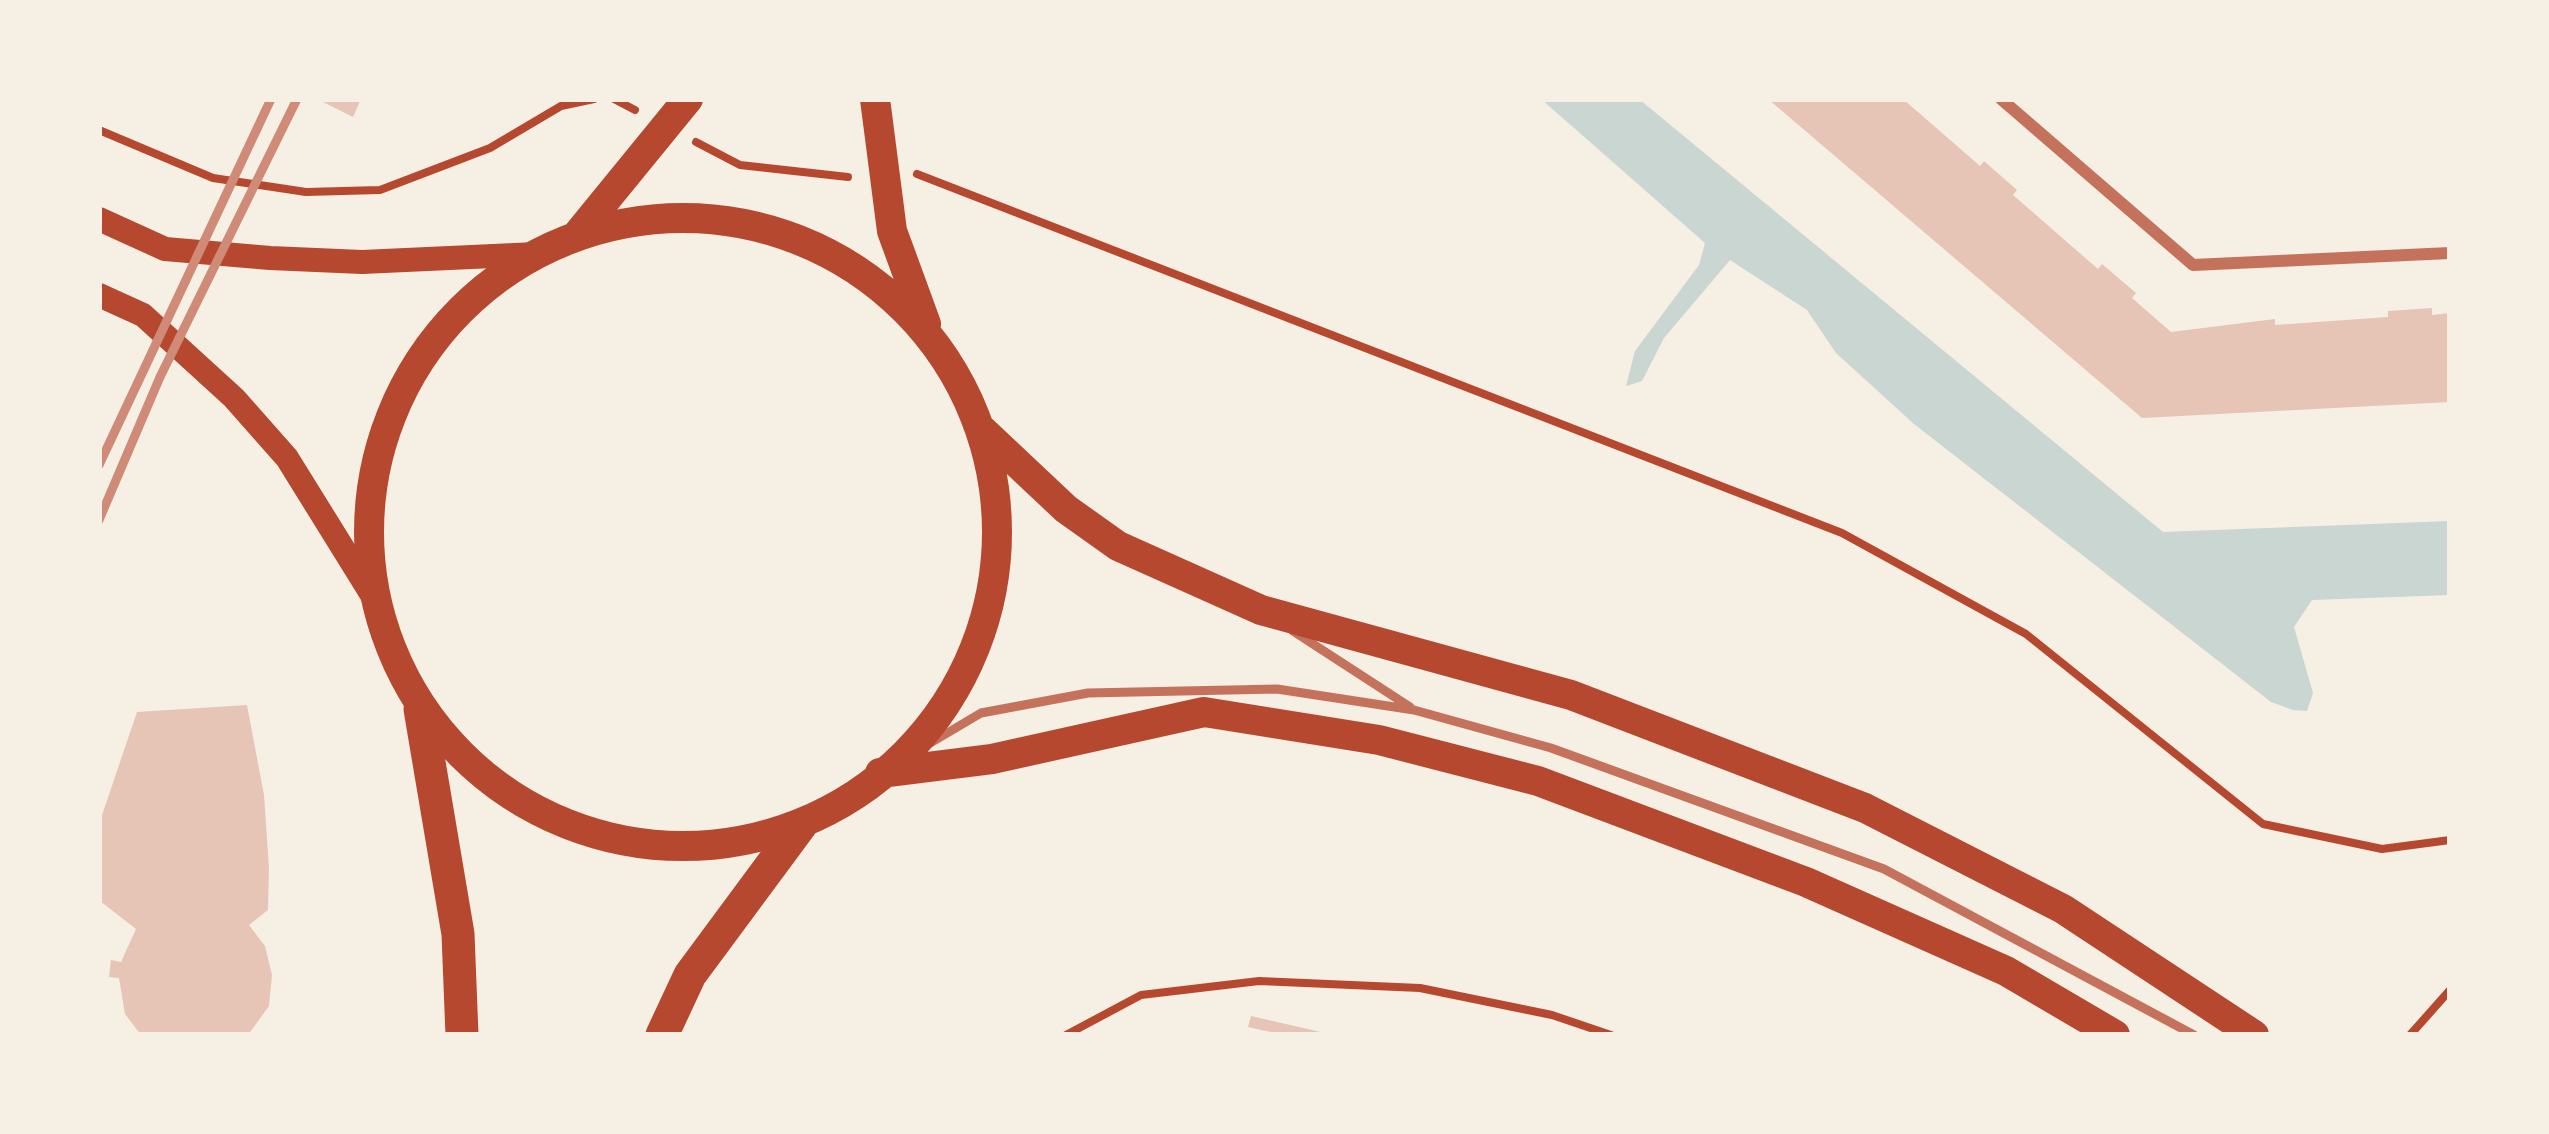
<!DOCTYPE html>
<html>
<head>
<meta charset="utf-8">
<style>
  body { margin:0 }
  #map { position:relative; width:2549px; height:1134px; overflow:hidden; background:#f6efe4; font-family:Rubik,sans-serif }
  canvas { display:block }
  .frame { position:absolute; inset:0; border:102px solid #f6efe4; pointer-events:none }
</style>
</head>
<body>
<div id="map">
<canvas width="2549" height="1134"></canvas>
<div class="frame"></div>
</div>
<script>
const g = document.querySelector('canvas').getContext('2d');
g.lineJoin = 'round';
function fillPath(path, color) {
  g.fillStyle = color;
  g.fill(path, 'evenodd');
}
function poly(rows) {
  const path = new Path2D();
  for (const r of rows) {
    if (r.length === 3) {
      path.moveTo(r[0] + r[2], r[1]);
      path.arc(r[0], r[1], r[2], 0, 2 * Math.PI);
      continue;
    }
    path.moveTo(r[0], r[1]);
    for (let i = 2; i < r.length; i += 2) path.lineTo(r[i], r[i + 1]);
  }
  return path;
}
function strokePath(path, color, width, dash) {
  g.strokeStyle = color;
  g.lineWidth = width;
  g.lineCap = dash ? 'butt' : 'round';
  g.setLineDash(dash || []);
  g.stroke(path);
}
fillPath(poly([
  [1541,99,1639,99,2163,532,2450,521,2450,595,2312,600,2294,627,2313,693,2307,711,2293,710,2271,702,1914,424,1836,353,1807,310,1730,260,1664,338,1642,381,1626,386,1635,351,1699,265,1705,243]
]), '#c9d6d2');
fillPath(poly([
  [317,99,361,99,353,117],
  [1768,99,1903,99,1980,166,1984,161,2017,190,2013,195,2098,269,2102,264,2136,293,2132,298,2171,332,2275,319,2275,325,2388,317,2388,311,2432,308,2432,315,2450,313,2450,402,2142,418],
  [247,705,264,795,269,868,268,910,249,925,265,946,272,975,269,1006,248,1035,141,1035,125,1014,119,978,109,977,111,960,121,962,136,929,100,901,99,824,137,712],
  [1251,1016,1325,1033,1325,1035,1284,1035,1248,1027]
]), '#e6c5b7');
strokePath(poly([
  [614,99,635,110],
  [99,130,213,178,306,192,380,190,490,148,561,106,594,99],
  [696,142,740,165,848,177],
  [917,174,1842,533,2026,634,2263,824,2382,849,2450,840],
  [1066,1035,1141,995,1259,981,1420,988,1552,1015,1611,1035],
  [2410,1035,2450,990]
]), '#b5482f', 8);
strokePath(poly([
  [1293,631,1410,707],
  [905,758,981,713,1088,693,1277,689,1414,710,1551,748,1884,869,2194,1035]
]), '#c5725c', 9);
strokePath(poly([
  [2001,99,2193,265,2450,253]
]), '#c5725c', 12);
strokePath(poly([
  [99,219,165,249,270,258,362,262,537,254],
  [99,295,143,315,234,398,287,458,372,595]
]), '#b5482f', 24);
strokePath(poly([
  [875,99,892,231,926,324],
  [683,532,314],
  [577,235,688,99],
  [981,429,1066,509,1118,546,1261,610,1571,695,1865,808,2063,909,2254,1035],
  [880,773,992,759,1204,712,1379,740,1538,781,1806,882,2006,971,2115,1035]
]), '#b5482f', 30);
strokePath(poly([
  [420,709,458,934,462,1035],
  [662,1035,690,975,801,825]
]), '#b5482f', 33);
strokePath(poly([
  [99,465,271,99],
  [99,520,160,377,297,99]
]), '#cf8b77', 9);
</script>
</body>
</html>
